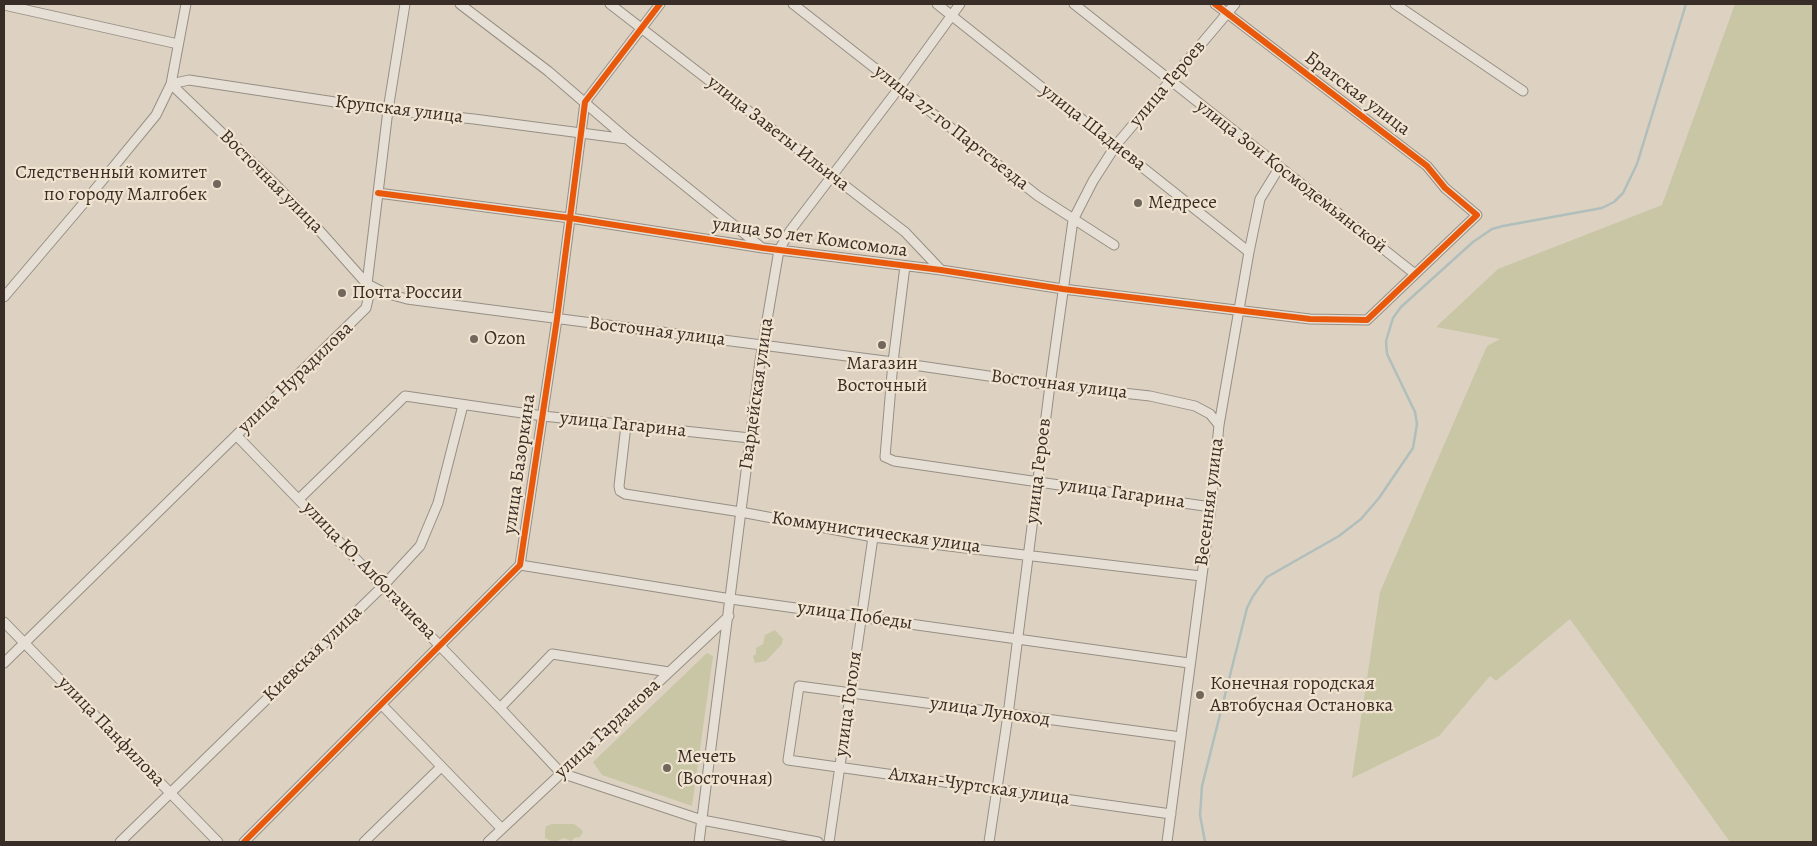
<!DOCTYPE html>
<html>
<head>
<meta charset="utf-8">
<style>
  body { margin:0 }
  #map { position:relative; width:1817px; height:846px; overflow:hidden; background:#ddd2c1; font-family:Alegreya,serif }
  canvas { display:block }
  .frame { position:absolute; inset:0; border:5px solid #392e27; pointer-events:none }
</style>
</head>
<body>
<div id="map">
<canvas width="1817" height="846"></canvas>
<div class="frame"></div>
</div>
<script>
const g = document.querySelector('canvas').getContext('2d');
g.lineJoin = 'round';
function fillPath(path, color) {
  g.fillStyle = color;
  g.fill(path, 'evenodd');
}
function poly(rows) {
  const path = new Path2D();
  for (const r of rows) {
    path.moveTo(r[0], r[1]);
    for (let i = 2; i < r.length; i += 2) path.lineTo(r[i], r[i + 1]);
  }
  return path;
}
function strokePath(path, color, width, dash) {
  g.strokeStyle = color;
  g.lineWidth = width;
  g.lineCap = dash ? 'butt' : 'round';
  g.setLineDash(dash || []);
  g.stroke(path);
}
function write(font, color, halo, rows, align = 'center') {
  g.font = font + ' Alegreya,serif';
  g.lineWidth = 4.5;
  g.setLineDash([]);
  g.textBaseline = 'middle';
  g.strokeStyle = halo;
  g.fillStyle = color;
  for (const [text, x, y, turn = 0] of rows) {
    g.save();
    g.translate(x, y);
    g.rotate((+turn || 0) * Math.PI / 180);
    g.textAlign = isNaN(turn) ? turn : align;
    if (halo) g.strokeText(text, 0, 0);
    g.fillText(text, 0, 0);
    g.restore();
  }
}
fillPath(poly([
  [1735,4,1813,4,1813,842,1730,842,1570,619,1496,681,1490,676,1439,736,1352,778,1380,592,1487,346,1500,339,1436,327,1498,269,1662,205],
  [775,630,783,639,782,644,766,661,755,663,753,656,756,654,756,648,763,644,765,635],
  [707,653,713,656,692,806,602,775,593,762],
  [552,824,574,824,581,829,583,832,582,834,579,838,576,837,571,841,564,838,555,842,551,841,545,838,545,831,546,826]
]), '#c8c6a5');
strokePath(poly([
  [1205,842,1200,815,1202,786,1247,608,1253,596,1267,577,1339,536,1361,519,1379,498,1413,448,1417,424,1415,412,1387,354,1386,341,1393,318,1401,307,1473,242,1492,229,1503,226,1602,208,1614,202,1623,193,1637,164,1686,4]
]), '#b0bebc', 2.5);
const minor = poly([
  [460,4,548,71,627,139,761,247],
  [610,4,905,232,941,270],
  [793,4,1038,196,1114,245],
  [937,4,1249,252],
  [1074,4,1415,274],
  [1395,4,1523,91],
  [4,5,178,44],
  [171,84,275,184,318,229,367,284,385,293,407,299,893,362,1050,385,1150,396,1195,406,1210,414,1219,425],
  [171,84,189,80,388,110,474,119,627,139],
  [378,193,570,218,763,248,941,270,1063,289,1310,319,1367,320,1477,215,1445,188,1427,166,1215,4],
  [905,266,893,362,885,457,894,461,1211,507],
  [4,297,83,204,156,115,171,84,186,4],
  [626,425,619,486,620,491,625,494,741,512,873,537,1201,576],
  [237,436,500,708,561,773,702,820,818,842],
  [299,499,405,396,543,416,750,438],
  [520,565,731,599,1189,663],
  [4,622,218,842],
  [4,663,366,308,369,295,367,284,378,193,388,110,405,4],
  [382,705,502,829],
  [500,708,552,654,669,672],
  [1171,814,788,760,799,686,1181,737],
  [120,842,383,586,420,546,438,503,463,405],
  [244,842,520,565,557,319,585,102,660,4],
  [364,842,441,767],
  [488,842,729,616],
  [699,842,760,361,779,250,790,231,899,88,960,4],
  [829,842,873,537],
  [989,842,1008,715,1050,385,1073,220,1093,181,1116,145,1235,4],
  [1167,842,1211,507,1219,425,1249,252,1260,199,1279,168]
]);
strokePath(minor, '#978f84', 11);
strokePath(minor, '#e5dfd6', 9);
strokePath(poly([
  [378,193,570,218,763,248,941,270,1063,289,1310,319,1367,320,1477,215,1445,188,1427,166,1215,4],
  [244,842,520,565,557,319,585,102,660,4]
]), '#e8590c', 6);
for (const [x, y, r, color] of [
  [217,184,5,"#72675d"],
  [1138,203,5,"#72675d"],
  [342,293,5,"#72675d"],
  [474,339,5,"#72675d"],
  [882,345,5,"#72675d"],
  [1200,695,5,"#72675d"],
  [667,768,5,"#72675d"]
]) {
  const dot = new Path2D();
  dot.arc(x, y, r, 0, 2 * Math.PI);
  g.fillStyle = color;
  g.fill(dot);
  strokePath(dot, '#f0e3d0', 2);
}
write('19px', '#392e27', '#f0e3d0', [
  ["улица Героев",1168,84,-50],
  ["Братская улица",1357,94,37],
  ["Крупская улица",399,110,7],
  ["улица 27-го Партсъезда",951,128,38],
  ["улица Шадиева",1093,128,38],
  ["улица Заветы Ильича",778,134,38],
  ["улица Зои Космодемьянской",1291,177,38],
  ["Восточная улица",271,182,45],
  ["улица 50 лет Комсомола",810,238,8],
  ["Восточная улица",657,332,7],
  ["улица Нурадилова",296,378,-44],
  ["Восточная улица",1059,385,7],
  ["Гвардейская улица",757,394,-82],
  ["улица Гагарина",623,425,6],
  ["улица Базоркина",520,464,-82],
  ["улица Героев",1039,471,-83],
  ["улица Гагарина",1122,494,8],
  ["Весенняя улица",1210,502,-83],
  ["Коммунистическая улица",876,533,8],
  ["улица Ю. Албогачиева",369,571,46],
  ["улица Победы",855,616,8],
  ["Киевская улица",313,654,-44],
  ["улица Гоголя",849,704,-82],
  ["улица Луноход",990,712,8],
  ["улица Гарданова",608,729,-43],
  ["улица Панфилова",111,732,46],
  ["Алхан-Чуртская улица",979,787,8]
]);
write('19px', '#392e27', '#f0e3d0', [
  ["Следственный комитет",207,173,"right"],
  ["по городу Малгобек",207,195,"right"],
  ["Медресе",1148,203],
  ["Почта России",352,293],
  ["Ozon",484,339],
  ["Магазин",882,364,"center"],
  ["Восточный",882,386,"center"],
  ["Конечная городская",1210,684],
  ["Автобусная Остановка",1210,706],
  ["Мечеть",677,757],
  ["(Восточная)",677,779]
], 'left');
</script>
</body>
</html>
